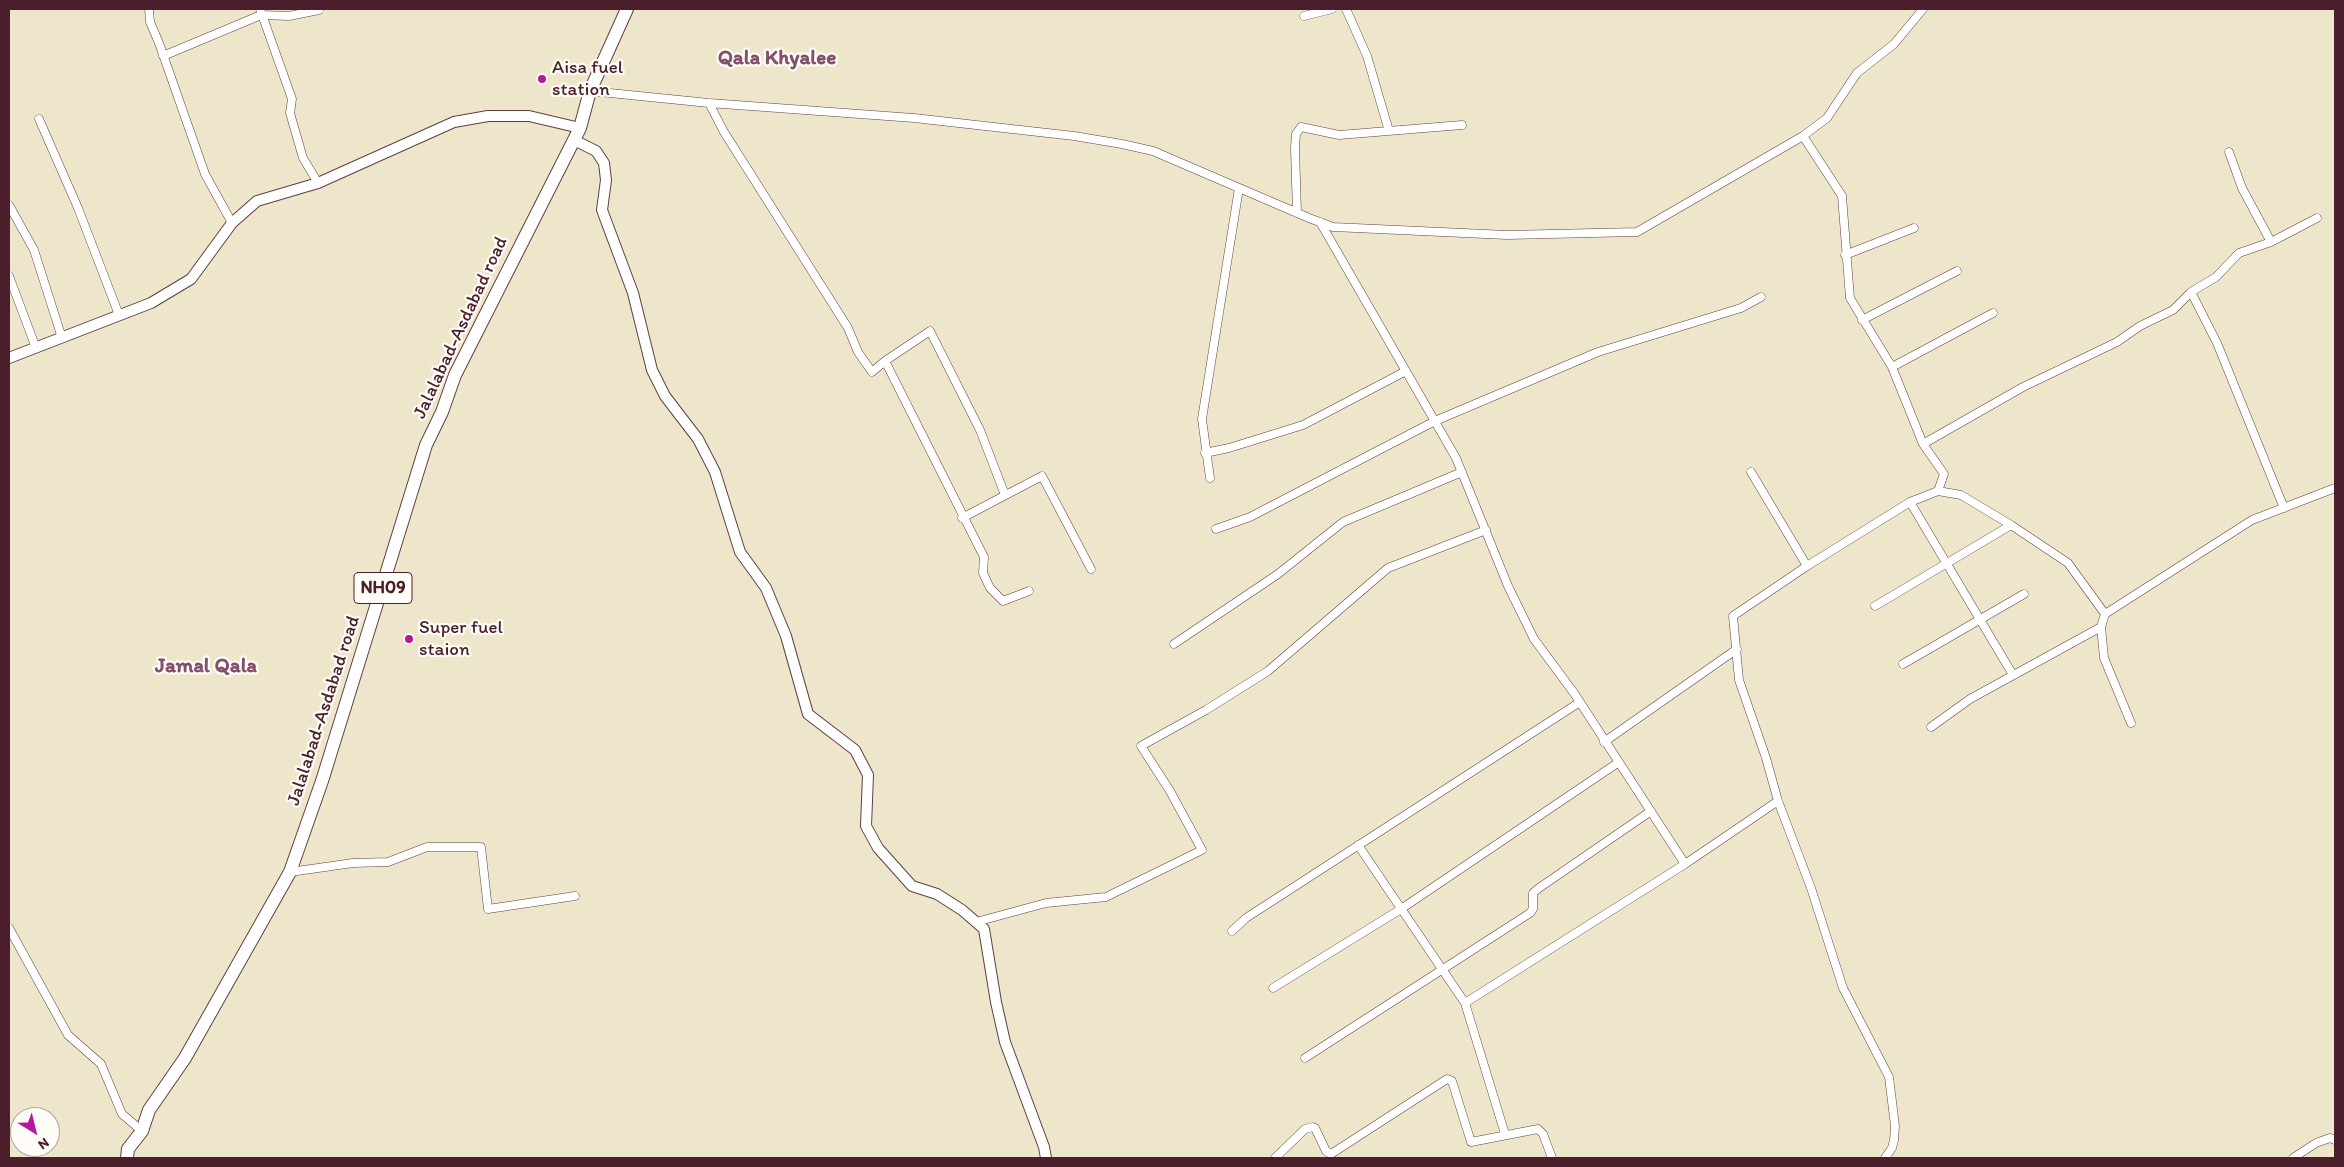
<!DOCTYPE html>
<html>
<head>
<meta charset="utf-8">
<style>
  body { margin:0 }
  #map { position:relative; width:2344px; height:1167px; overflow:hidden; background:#eee6ca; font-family:Itim,sans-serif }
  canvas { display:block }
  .frame { position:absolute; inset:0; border:10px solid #4a1f2b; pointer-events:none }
  .north { position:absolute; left:10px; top:1107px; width:50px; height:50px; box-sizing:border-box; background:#fdfcf7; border:1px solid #b5a4a5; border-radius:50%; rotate:144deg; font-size:14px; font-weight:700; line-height:20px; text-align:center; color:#4a1f2b }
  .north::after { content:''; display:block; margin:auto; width:18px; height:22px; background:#b5179e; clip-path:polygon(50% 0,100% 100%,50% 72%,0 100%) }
</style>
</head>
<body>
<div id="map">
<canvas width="2344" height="1167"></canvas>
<div class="frame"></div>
<div class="north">N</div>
</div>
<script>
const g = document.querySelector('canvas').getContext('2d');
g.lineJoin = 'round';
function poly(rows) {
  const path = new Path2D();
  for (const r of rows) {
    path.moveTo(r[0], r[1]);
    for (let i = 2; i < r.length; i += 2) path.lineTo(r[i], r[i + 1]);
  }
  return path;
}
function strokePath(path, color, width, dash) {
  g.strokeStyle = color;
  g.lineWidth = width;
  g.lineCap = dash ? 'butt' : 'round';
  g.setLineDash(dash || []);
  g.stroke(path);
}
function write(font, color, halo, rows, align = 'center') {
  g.font = font + ' Itim,sans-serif';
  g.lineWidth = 4.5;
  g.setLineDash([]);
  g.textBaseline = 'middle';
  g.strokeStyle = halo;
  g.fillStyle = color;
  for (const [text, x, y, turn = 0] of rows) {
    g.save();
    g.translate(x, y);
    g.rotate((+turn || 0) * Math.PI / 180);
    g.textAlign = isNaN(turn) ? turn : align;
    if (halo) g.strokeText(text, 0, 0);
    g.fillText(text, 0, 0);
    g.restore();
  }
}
const minor = poly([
  [149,9,150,22,159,43,205,174,232,223],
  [260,9,292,99,290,113,303,158,318,183],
  [1346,9,1367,56,1389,131],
  [1304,16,1332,9],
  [163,56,261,15,289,16,319,10],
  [590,91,709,103,914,118,1074,136,1122,144,1153,151,1309,218,1333,227,1507,235,1637,232,1803,136,1827,118,1857,73,1894,44,1923,9],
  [709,103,724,132,848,328,858,352,872,372,885,361,930,331,980,430,1005,495],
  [39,119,78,208,119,315],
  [1803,136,1842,196,1850,298,1892,367,1923,444,1944,474,1938,491,1910,502,1807,566,1733,616,1739,680,1766,758,1778,801,1811,888,1843,988,1889,1077,1895,1126,1894,1140,1892,1148,1885,1158],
  [2229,152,2242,188,2271,242],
  [9,205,34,250,62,338],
  [1297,213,1295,148,1296,134,1301,127,1339,135,1462,125],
  [1320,222,1456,458,1508,586,1534,639,1574,693,1685,864,1778,801],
  [1845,255,1914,228],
  [9,276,36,348],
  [2191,292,2217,343,2284,508],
  [1862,320,1957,271],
  [885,361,984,557,983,573,990,588,1003,601,1029,591],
  [1892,367,1993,313],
  [1923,444,2023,387,2117,342,2140,326,2173,310,2191,292,2216,277,2239,253,2271,242,2317,218],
  [1205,453,1229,448,1303,425,1406,371],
  [1751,472,1807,566],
  [1210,478,1202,419,1239,188],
  [1938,491,1961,495,2011,525,2068,563,2105,614,2101,627,2104,658,2131,723],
  [1910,502,2013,675],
  [962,518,1042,476,1091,569],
  [1216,529,1250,517,1435,421,1598,352,1741,308,1761,297],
  [1875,606,2011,525],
  [2105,614,2252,520,2335,488],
  [1174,644,1278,574,1343,522,1462,472],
  [1903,664,2024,594],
  [1931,727,1970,699,2101,627],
  [1604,742,1737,649],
  [1358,845,1465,1003,1505,1134],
  [290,872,353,863,388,862,427,847,481,847,488,909,575,896],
  [976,922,1046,903,1106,897,1202,850,1170,791,1141,746,1206,710,1268,671,1388,568,1486,530],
  [9,928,68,1035,101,1064,122,1114,142,1131],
  [1232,931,1246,918,1580,702],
  [1273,988,1401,909,1619,762],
  [1465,1003,1685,864],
  [1305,1058,1530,913,1533,909,1533,893,1539,888,1651,811],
  [1275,1158,1305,1129,1313,1127,1315,1128,1326,1151,1331,1154,1447,1079,1452,1081,1471,1142,1538,1129,1543,1134,1552,1158],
  [2293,1158,2316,1143,2330,1138,2335,1140]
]);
const tertiary = poly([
  [574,140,596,151,604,163,606,180,602,210,633,293,652,370,665,396,698,439,715,472,740,552,766,588,786,636,808,714,855,750,868,775,866,826,878,848,912,886,937,894,962,910,984,929,996,1002,1005,1042,1044,1147,1046,1158],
  [9,358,151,303,191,279,232,223,257,201,318,183,454,122,488,116,529,116,580,128]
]);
const primary = poly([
  [127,1158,128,1149,142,1131,149,1110,185,1058,290,872,322,781,426,445,442,412,455,375,580,128,590,91,627,9]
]);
strokePath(minor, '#633d43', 9);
strokePath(tertiary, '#633d43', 12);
strokePath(primary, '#633d43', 14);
strokePath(minor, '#fff', 8);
strokePath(tertiary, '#fff', 10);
strokePath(primary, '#fff', 12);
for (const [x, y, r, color] of [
  [542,79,5,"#b5179e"],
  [409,639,5,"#b5179e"]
]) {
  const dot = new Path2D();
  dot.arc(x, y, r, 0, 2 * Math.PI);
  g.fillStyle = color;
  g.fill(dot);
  strokePath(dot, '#fdfcf7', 2);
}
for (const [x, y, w] of [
  [383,588,58]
]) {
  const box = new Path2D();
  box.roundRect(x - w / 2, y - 15.5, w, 31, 4);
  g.fillStyle = '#fdfcf7';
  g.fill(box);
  strokePath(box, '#4a1f2b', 1);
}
write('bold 18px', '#4a1f2b', null, [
  ["NH09",383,588]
]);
write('19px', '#4a1f2b', '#fdfcf7', [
  ["Aisa fuel",552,68],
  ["station",552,90],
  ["Super fuel",419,628],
  ["staion",419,650]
], 'left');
write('19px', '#4a1f2b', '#fdfcf7', [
  ["Jalalabad-Asdabad road",461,328,-65],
  ["Jalalabad-Asdabad road",324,711,-72]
]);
write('bold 21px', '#83506c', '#fdfcf7', [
  ["Qala Khyalee",777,59],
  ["Jamal Qala",206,667]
]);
</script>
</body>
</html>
